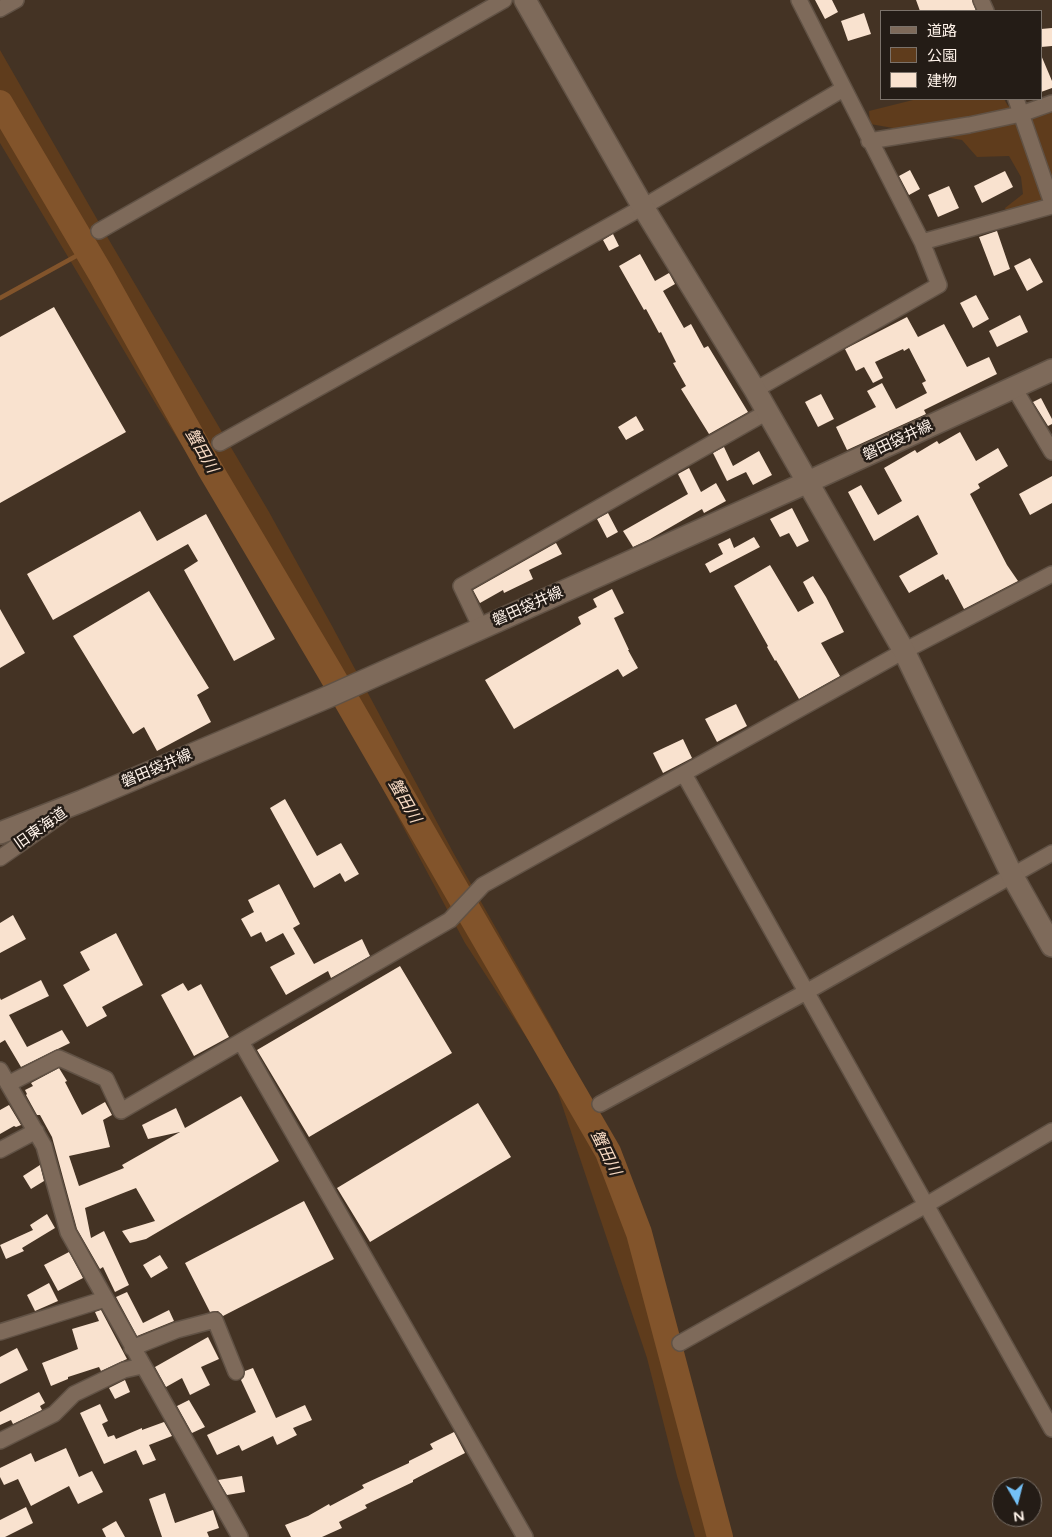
<!DOCTYPE html>
<html>
<head>
<meta charset="utf-8">
<style>
  body { margin:0 }
  #map { position:relative; width:1052px; height:1537px; overflow:hidden; background:#443324; font-family:"Varela Round","Noto Sans JP",sans-serif }
  canvas { display:block }
  .legend { position:absolute; left:880px; top:10px; width:162px; height:90px; box-sizing:border-box; background:#241c16; border:1px solid #7b726a; margin:0; padding:6px 9px; list-style:none; font-size:15px; color:#fef2e9 }
  .legend li { display:flex; align-items:center; gap:10px; height:25px }
  .legend b { width:25px; border:1px solid #7b726a }
  .north { position:absolute; left:992px; top:1477px; width:50px; height:50px; box-sizing:border-box; background:#241c16; border:1px solid #7b726a; border-radius:50%; rotate:172deg; font-size:14px; font-weight:700; line-height:20px; text-align:center; color:#fef2e9 }
  .north::after { content:''; display:block; margin:auto; width:18px; height:22px; background:#74c0f6; clip-path:polygon(50% 0,100% 100%,50% 72%,0 100%) }
</style>
</head>
<body>
<div id="map">
<canvas width="1052" height="1537"></canvas>
<ul class="legend">
<li><b style="height:6px;background:#7e6a5a"></b>道路</li>
<li><b style="height:14px;background:#5f3c1c"></b>公園</li>
<li><b style="height:14px;background:#f9e2cf"></b>建物</li>
</ul>
<div class="north">N</div>
</div>
<script>
const g = document.querySelector('canvas').getContext('2d');
g.lineJoin = 'round';
function fillPath(path, color) {
  g.fillStyle = color;
  g.fill(path, 'evenodd');
}
function poly(rows) {
  const path = new Path2D();
  for (const r of rows) {
    path.moveTo(r[0], r[1]);
    for (let i = 2; i < r.length; i += 2) path.lineTo(r[i], r[i + 1]);
  }
  return path;
}
function strokePath(path, color, width, dash) {
  g.strokeStyle = color;
  g.lineWidth = width;
  g.lineCap = dash ? 'butt' : 'round';
  g.setLineDash(dash || []);
  g.stroke(path);
}
function write(font, color, halo, rows, align = 'center') {
  g.font = font + ' "Varela Round","Noto Sans JP",sans-serif';
  g.lineWidth = 5;
  g.setLineDash([]);
  g.textBaseline = 'middle';
  g.strokeStyle = halo;
  g.fillStyle = color;
  for (const [text, x, y, turn = 0] of rows) {
    g.save();
    g.translate(x, y);
    g.rotate((+turn || 0) * Math.PI / 180);
    g.textAlign = isNaN(turn) ? turn : align;
    if (halo) g.strokeText(text, 0, 0);
    g.fillText(text, 0, 0);
    g.restore();
  }
}
fillPath(poly([
  [0,50,109,240,269,512,332,626,454,854,554,1031,628,1173,707,1444,730,1537,695,1537,677,1476,647,1358,553,1078,465,943,298,630,157,406,0,143],
  [917,99,1004,99,1008,106,1052,107,1052,194,1029,213,1009,218,1005,208,1023,194,1021,177,1009,156,977,157,962,140,870,124,869,111]
]), '#5f3c1c');
strokePath(poly([
  [0,298,87,250]
]), '#82542b', 4.5);
strokePath(poly([
  [0,103,101,274,210,469,330,672,608,1152,639,1233,720,1537]
]), '#82542b', 26);
fillPath(poly([
  [815,0,832,0,838,12,825,19],
  [916,0,972,0,976,11,920,11],
  [864,13,871,34,848,41,841,21],
  [1052,28,1052,46,1041,47,1041,29],
  [1041,55,1052,81,1052,88,1041,92],
  [910,170,920,189,909,195,899,176],
  [1005,171,1013,187,982,203,974,186],
  [949,186,959,208,938,217,928,195],
  [997,231,1010,269,994,276,979,237],
  [613,234,619,246,609,251,603,240],
  [640,254,655,281,669,273,675,284,663,291,684,328,691,324,704,348,708,346,748,412,709,434,681,389,686,386,673,363,676,362,661,332,659,333,646,309,644,310,619,266],
  [1030,258,1043,282,1027,291,1014,266],
  [976,295,989,319,973,328,960,303],
  [54,307,126,432,0,503,0,337],
  [1020,315,1028,332,997,347,989,331],
  [907,317,918,337,944,324,967,367,989,357,997,374,924,410,926,414,847,450,836,427,876,407,867,391,882,383,896,409,927,393,922,383,926,381,909,348,904,351,903,349,875,362,883,378,873,383,864,367,856,371,845,349],
  [821,394,834,419,818,427,805,402],
  [1041,398,1052,419,1052,424,1048,426,1033,402],
  [636,416,644,430,626,440,618,427],
  [960,432,976,461,998,448,1008,466,978,484,980,488,970,494,1007,565,1018,581,964,609,948,579,946,580,943,574,909,593,899,576,938,554,918,515,874,541,848,492,861,485,878,515,902,501,884,468,915,450,917,453,937,441,939,444],
  [724,447,733,466,759,451,772,475,753,485,746,472,727,481,713,453],
  [689,468,701,492,716,483,726,501,704,513,702,509,650,539,633,547,623,531,688,494,678,474],
  [1052,476,1052,503,1030,515,1019,494],
  [792,508,809,541,797,547,789,533,780,537,770,519],
  [140,511,157,541,206,514,275,639,234,661,184,570,198,561,188,544,53,620,27,574],
  [608,513,618,532,607,538,597,519],
  [754,537,760,547,710,573,705,564,723,554,718,544,730,538,734,548],
  [556,543,562,554,529,570,533,579,504,593,503,590,480,603,473,590],
  [770,565,798,612,814,603,803,582,813,576,826,597,844,632,821,643,840,676,799,699,776,660,775,661,767,647,768,646,734,586],
  [612,589,624,613,614,618,629,650,628,650,638,668,623,677,618,669,514,729,485,680,581,624,578,617,597,607,593,599],
  [149,591,209,688,197,695,211,722,157,751,144,727,133,734,73,636],
  [0,609,25,653,0,668],
  [736,704,747,726,717,742,705,719],
  [683,739,692,758,663,773,653,753],
  [285,799,317,856,341,843,359,874,345,882,340,873,314,888,270,808],
  [279,884,300,924,293,928,314,964,362,939,370,956,331,978,328,971,286,995,270,967,295,954,283,933,266,942,261,932,251,937,241,919,254,912,248,900],
  [13,915,26,939,0,953,0,923],
  [116,933,143,985,102,1007,107,1016,87,1027,63,985,90,970,80,952],
  [400,966,452,1053,309,1137,257,1050],
  [41,980,49,996,9,1015,27,1047,62,1030,70,1043,21,1067,5,1040,0,1043,0,998,1,1000],
  [183,983,188,991,201,984,229,1037,194,1056,161,995],
  [59,1068,67,1081,65,1082,82,1115,105,1102,112,1115,103,1120,110,1147,69,1156,79,1186,124,1168,122,1165,180,1132,148,1139,142,1125,176,1108,185,1128,241,1096,279,1161,146,1239,130,1243,122,1231,155,1221,136,1188,85,1208,91,1238,104,1231,129,1285,115,1292,103,1267,100,1269,77,1229,52,1137,40,1115,37,1115,26,1095,27,1094,25,1090,33,1086,31,1083],
  [478,1103,511,1157,370,1242,337,1188],
  [9,1105,21,1125,16,1127,14,1126,0,1134,0,1110],
  [40,1165,44,1181,31,1189,23,1176],
  [304,1201,334,1259,223,1316,218,1311,210,1312,185,1263],
  [47,1214,55,1228,22,1248,24,1251,6,1259,0,1245,33,1230,30,1225],
  [69,1252,83,1278,58,1291,44,1265],
  [160,1255,168,1268,151,1278,143,1265],
  [49,1283,58,1301,35,1311,27,1295],
  [127,1292,143,1323,169,1310,174,1321,137,1336,116,1297],
  [101,1310,127,1359,101,1371,99,1367,68,1377,68,1379,51,1386,42,1363,78,1349,72,1329,99,1321,95,1312],
  [208,1337,219,1359,201,1367,210,1385,190,1395,182,1378,166,1387,155,1367],
  [17,1348,28,1370,0,1384,0,1357],
  [253,1368,276,1418,305,1405,312,1420,293,1428,297,1435,277,1445,273,1436,242,1451,239,1445,217,1455,207,1435,256,1412,241,1380,244,1377,245,1371],
  [125,1380,130,1392,115,1399,109,1388],
  [39,1392,45,1403,40,1406,42,1410,13,1424,11,1420,0,1425,0,1412],
  [189,1400,205,1427,192,1433,177,1406],
  [100,1404,108,1421,102,1424,108,1437,114,1435,116,1439,142,1428,142,1430,164,1422,172,1436,149,1445,156,1460,143,1465,136,1450,104,1464,80,1413],
  [454,1432,465,1453,413,1480,413,1482,365,1505,367,1508,339,1522,342,1528,322,1537,291,1537,285,1525,308,1516,329,1504,330,1506,364,1488,362,1485,409,1463,409,1461,433,1449,430,1444],
  [66,1448,79,1477,92,1471,103,1492,78,1504,69,1486,31,1506,18,1479,4,1485,0,1477,0,1468,31,1453,35,1462],
  [242,1476,245,1492,227,1495,218,1480],
  [165,1493,175,1523,213,1510,219,1528,207,1532,209,1537,162,1537,149,1499],
  [26,1507,33,1523,5,1537,0,1537,0,1520],
  [116,1521,125,1537,106,1537,102,1529]
]), '#f9e2cf');
const street = poly([
  [981,0,986,11],
  [0,9,16,0],
  [1016,99,1052,203],
  [869,141,969,125,1021,114,1052,103],
  [99,231,504,0],
  [922,242,1052,206],
  [1014,388,1052,452],
  [755,390,939,285,922,242,799,0],
  [220,443,643,207,843,89],
  [481,628,461,586,767,412],
  [684,774,1052,1429],
  [0,858,60,816],
  [241,1042,525,1537],
  [0,1070,44,1146,68,1232,240,1537],
  [8,1084,59,1058,106,1079,121,1111,450,920,483,885,904,651,1052,574],
  [600,1104,806,992,1052,853],
  [0,1150,36,1131],
  [0,1332,105,1299],
  [680,1343,926,1205,1052,1131],
  [132,1348,177,1330,215,1320,236,1372],
  [0,1441,54,1414,74,1394,124,1370,142,1366]
]);
const secondary = poly([
  [525,0,643,207,755,390,904,651,1012,875,1052,946],
  [0,833,82,801,330,696,808,482,1052,370]
]);
strokePath(street, '#615245', 18);
strokePath(secondary, '#615245', 24);
strokePath(street, '#7e6a5a', 15);
strokePath(secondary, '#7e6a5a', 21);
write('15px', '#fef2e9', '#241c16', [
  ["磐田袋井線",898,441,-25],
  ["磐田袋井線",528,607,-24],
  ["磐田袋井線",157,769,-23],
  ["旧東海道",41,829,-35]
]);
write('italic 16px', '#fadcc5', '#241c16', [
  ["蟹田川",201,451,60],
  ["蟹田川",404,801,60],
  ["蟹田川",605,1153,64]
]);
</script>
</body>
</html>
